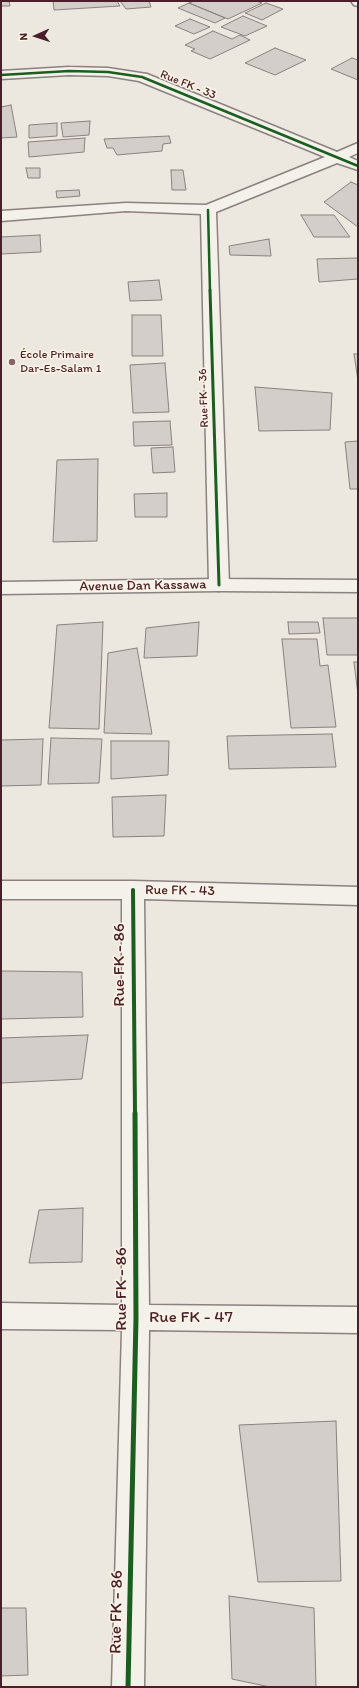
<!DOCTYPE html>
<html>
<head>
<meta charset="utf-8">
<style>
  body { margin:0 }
  #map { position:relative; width:359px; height:1688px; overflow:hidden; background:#ece7df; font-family:Itim,sans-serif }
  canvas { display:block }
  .frame { position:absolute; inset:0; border:2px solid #4a1f2b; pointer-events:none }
  .north { position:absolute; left:16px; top:16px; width:40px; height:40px; -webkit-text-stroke:3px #fcf5e5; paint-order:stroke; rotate:267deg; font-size:11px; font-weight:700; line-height:16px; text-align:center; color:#4a1f2b }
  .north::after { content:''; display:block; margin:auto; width:14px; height:18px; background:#4a1f2b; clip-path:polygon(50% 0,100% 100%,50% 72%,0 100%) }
</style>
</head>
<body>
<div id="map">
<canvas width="359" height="1688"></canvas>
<div class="frame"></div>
<div class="north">N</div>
</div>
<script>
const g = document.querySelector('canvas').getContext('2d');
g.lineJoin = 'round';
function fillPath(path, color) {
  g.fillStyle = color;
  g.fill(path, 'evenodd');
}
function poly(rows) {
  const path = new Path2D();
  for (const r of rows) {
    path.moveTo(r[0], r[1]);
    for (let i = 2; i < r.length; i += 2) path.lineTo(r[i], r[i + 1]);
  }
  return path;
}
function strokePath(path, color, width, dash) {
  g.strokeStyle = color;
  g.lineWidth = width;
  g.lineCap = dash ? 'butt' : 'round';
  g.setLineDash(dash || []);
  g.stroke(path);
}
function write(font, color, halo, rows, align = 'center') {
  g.font = font + ' Itim,sans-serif';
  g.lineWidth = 3;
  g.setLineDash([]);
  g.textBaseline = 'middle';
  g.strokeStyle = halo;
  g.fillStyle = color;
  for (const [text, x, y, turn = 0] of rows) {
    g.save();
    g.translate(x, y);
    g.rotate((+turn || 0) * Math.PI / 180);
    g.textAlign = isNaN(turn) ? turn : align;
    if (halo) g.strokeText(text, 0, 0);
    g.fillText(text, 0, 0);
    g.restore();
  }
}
const building = poly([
  [1,1,9,1,10,6,1,6,1,1],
  [53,1,117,1,120,6,54,10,53,1],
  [120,1,149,1,151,7,126,9,120,1],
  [194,1,256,1,262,3,228,19,189,3,194,1],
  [189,3,225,18,215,23,178,8,189,3],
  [266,3,283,9,262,20,245,13,266,3],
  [243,16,267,26,245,36,221,27,243,16],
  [190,19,210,27,194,34,175,26,190,19],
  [213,31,232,39,240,35,250,40,210,59,191,51,195,49,185,45,213,31],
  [275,48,306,60,275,75,245,63,275,48],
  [352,58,358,60,358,80,331,69,352,58],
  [11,105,17,137,1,138,1,107,11,105],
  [90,121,89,135,63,137,61,123,90,121],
  [57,123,57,136,29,138,29,125,57,123],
  [169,136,171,143,163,144,162,151,117,155,113,148,107,148,104,139,169,136],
  [85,138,84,152,29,157,28,142,85,138],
  [26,168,40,168,40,178,28,178,26,168],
  [171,170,183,170,186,190,172,190,171,170],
  [351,182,358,185,358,227,324,202,351,182],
  [79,190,80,196,57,198,56,191,79,190],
  [301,215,334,215,350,237,314,237,301,215],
  [40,235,41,252,1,254,1,237,40,235],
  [269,239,271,256,230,255,229,246,269,239],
  [358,258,358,279,319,282,317,259,358,258],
  [159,280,162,300,130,301,128,282,159,280],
  [132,315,161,315,163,356,132,356,132,315],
  [354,354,358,354,358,381,354,354],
  [165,363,169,412,133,413,130,365,165,363],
  [255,387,332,393,330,430,259,431,255,387],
  [170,421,172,445,134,446,133,422,170,421],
  [358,441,358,489,350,489,345,442,358,441],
  [173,447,175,472,153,473,151,448,173,447],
  [98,459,97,541,53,542,57,460,98,459],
  [167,493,167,517,135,517,134,494,167,493],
  [323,618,358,618,358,655,327,655,323,618],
  [103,622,99,729,49,728,57,625,103,622],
  [199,622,197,656,144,658,146,628,199,622],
  [288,622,318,622,320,633,289,634,288,622],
  [282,639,317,639,320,666,328,665,336,727,291,728,282,639],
  [137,648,152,734,104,733,108,653,137,648],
  [354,662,358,662,358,695,354,662],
  [332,734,336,767,229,769,227,736,332,734],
  [51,738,102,739,99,783,48,784,51,738],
  [43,739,41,785,1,786,1,740,43,739],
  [111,741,169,741,168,775,111,779,111,741],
  [166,795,164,836,113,837,112,797,166,795],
  [1,971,82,972,83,1017,1,1019,1,971],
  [88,1035,82,1079,1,1083,1,1038,88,1035],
  [83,1208,82,1262,29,1263,39,1210,83,1208],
  [336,1421,341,1581,258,1582,239,1425,336,1421],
  [229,1596,314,1608,316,1687,270,1687,232,1679,229,1596],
  [1,1608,26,1608,28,1675,1,1676,1,1608]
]);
fillPath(building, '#d3cec9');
strokePath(building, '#8b817f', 1);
const minor = poly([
  [351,1,358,1,358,6,354,5,351,1],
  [69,67,108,68,147,74,337,152,358,143,358,153,349,157,358,161,358,170,337,163,216,212,229,585,226,589,219,591,212,589,209,585,201,214,126,211,1,221,1,211,126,203,206,205,325,157,139,81,108,76,69,75,1,79,1,71,69,67],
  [1,881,133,881,358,887,358,905,144,899,149,1305,358,1307,358,1333,149,1330,144,1687,112,1687,122,1330,1,1329,1,1303,122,1305,122,899,1,899,1,881]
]);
const tertiary = poly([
  [219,579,358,580,358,592,219,591,1,594,1,582,219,579]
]);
strokePath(minor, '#8b817f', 3);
strokePath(tertiary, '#8b817f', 3);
fillPath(minor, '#f4f0ea');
fillPath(tertiary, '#f4f0ea');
strokePath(poly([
  [1,75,69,71,108,72,142,77,358,166],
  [208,210,210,291]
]), '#1b5e20', 2.5);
strokePath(poly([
  [210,290,219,585]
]), '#1b5e20', 3);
strokePath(poly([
  [133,890,135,1114]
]), '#1b5e20', 4);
strokePath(poly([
  [128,1687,136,1318,135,1113]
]), '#1b5e20', 5);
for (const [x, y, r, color] of [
  [12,362,4,"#83656a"]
]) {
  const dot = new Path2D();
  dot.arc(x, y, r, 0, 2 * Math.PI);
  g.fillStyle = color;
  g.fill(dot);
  strokePath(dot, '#fcf5e5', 1.5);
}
write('12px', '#4a1f2b', '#fcf5e5', [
  ["Rue FK - 33",188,85,22],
  ["Rue FK - 36",204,398,-92]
]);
write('12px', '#4a1f2b', '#fcf5e5', [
  ["École Primaire",20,355],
  ["Dar-Es-Salam 1",20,369]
], 'left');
write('14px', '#4a1f2b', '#fcf5e5', [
  ["Avenue Dan Kassawa",143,586,-1],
  ["Rue FK - 43",180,891,1]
]);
write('17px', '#4a1f2b', '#fcf5e5', [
  ["Rue FK - 86",120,965,-90],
  ["Rue FK - 86",122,1289,-90],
  ["Rue FK - 47",191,1318],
  ["Rue FK - 86",117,1612,-89]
]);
</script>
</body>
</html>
